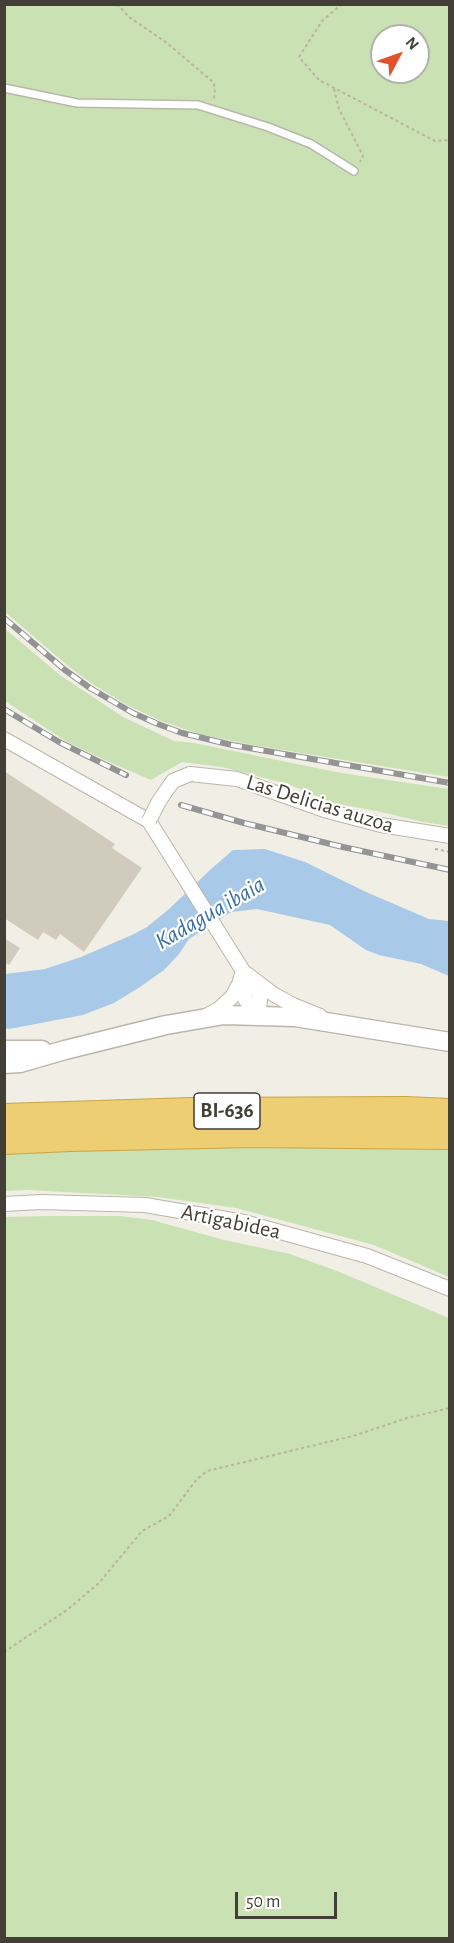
<!DOCTYPE html>
<html>
<head>
<meta charset="utf-8">
<style>
  body { margin:0 }
  #map { position:relative; width:454px; height:1943px; overflow:hidden; background:#f1eee6; font-family:"Alegreya Sans",sans-serif }
  canvas { display:block }
  .frame { position:absolute; inset:0; border:6px solid #433f36; pointer-events:none }
  .north { position:absolute; left:370px; top:24px; width:60px; height:60px; box-sizing:border-box; background:#fff; border:2px solid #b4b2af; border-radius:50%; rotate:49deg; font-size:16px; font-weight:700; line-height:24px; text-align:center; color:#433f36 }
  .north::after { content:''; display:block; margin:auto; width:21px; height:27px; background:#e3532b; clip-path:polygon(50% 0,100% 100%,50% 72%,0 100%) }
  .scale { position:absolute; left:235px; top:1892px; width:102px; height:27px; box-sizing:border-box; border:3px solid #433f36; border-top:0; padding-left:8px; font-size:18px; line-height:21px; white-space:nowrap; color:#433f36; -webkit-text-stroke:4px #fff; paint-order:stroke }
</style>
</head>
<body>
<div id="map">
<canvas width="454" height="1943"></canvas>
<div class="frame"></div>
<div class="north">N</div>
<div class="scale">50 m</div>
</div>
<script>
const g = document.querySelector('canvas').getContext('2d');
g.lineJoin = 'round';
function fillPath(path, color) {
  g.fillStyle = color;
  g.fill(path, 'evenodd');
}
function poly(rows) {
  const path = new Path2D();
  for (const r of rows) {
    path.moveTo(r[0], r[1]);
    for (let i = 2; i < r.length; i += 2) path.lineTo(r[i], r[i + 1]);
  }
  return path;
}
function strokePath(path, color, width, dash) {
  g.strokeStyle = color;
  g.lineWidth = width;
  g.lineCap = dash ? 'butt' : 'round';
  g.setLineDash(dash || []);
  g.stroke(path);
}
function write(font, color, halo, rows, align = 'center') {
  g.font = font + ' "Alegreya Sans",sans-serif';
  g.lineWidth = 4.5;
  g.setLineDash([]);
  g.textBaseline = 'middle';
  g.strokeStyle = halo;
  g.fillStyle = color;
  for (const [text, x, y, turn = 0] of rows) {
    g.save();
    g.translate(x, y);
    g.rotate((+turn || 0) * Math.PI / 180);
    g.textAlign = isNaN(turn) ? turn : align;
    if (halo) g.strokeText(text, 0, 0);
    g.fillText(text, 0, 0);
    g.restore();
  }
}
fillPath(poly([
  [5,5,449,5,449,777,252,745,199,734,161,721,127,705,91,683,68,666,5,612],
  [382,36,418,36,418,72,382,72],
  [4,628,60,675,123,717,174,741,194,743,341,773,449,789,449,826,423,822,377,811,333,803,288,784,222,767,182,762,151,780,107,761,67,742,5,701],
  [426,1147,449,1147,449,1277,374,1245,236,1208,158,1197,28,1190,5,1191,4,1151,62,1148],
  [48,1216,120,1216,152,1220,224,1240,290,1254,337,1271,449,1318,449,1938,5,1938,5,1217]
]), '#c9e1b3');
fillPath(poly([
  [265,849,305,862,366,892,429,919,449,921,449,976,421,964,379,955,366,950,330,925,257,909,231,912,189,939,179,954,164,970,140,987,114,1003,83,1015,9,1029,5,1028,5,974,45,969,81,957,134,934,147,927,168,910,210,870,233,850]
]), '#a8c9e8');
fillPath(poly([
  [4,771,115,844,112,848,142,868,84,952,60,934,56,940,43,932,38,940,4,918],
  [4,938,20,948,9,965,4,962]
]), '#d1cbbd');
const service = poly([
  [4,88,77,103,198,105,268,127,311,144,354,171]
]);
const minor = poly([
  [4,739,149,821,243,971,273,994,293,1005,320,1016],
  [190,774,237,779,324,810,381,825,450,836],
  [243,978,245,999,256,1015],
  [256,982,260,999,259,1008,256,1015],
  [206,1016,219,1009,232,997,239,984,243,971],
  [4,1204,41,1202,145,1205,244,1222,367,1256,450,1289]
]);
const tertiary = poly([
  [4,1050,42,1050],
  [4,1064,20,1063,65,1050,166,1025,224,1015,295,1017,450,1042]
]);
const motorway = poly([
  [4,1117,191,1111,405,1110,450,1112],
  [4,1141,70,1138,251,1134,450,1136]
]);
strokePath(service, '#bbb6a9', 10);
strokePath(minor, '#bbb6a9', 16);
strokePath(tertiary, '#bbb6a9', 21);
strokePath(motorway, '#cca445', 28);
strokePath(poly([
  [117,4,129,17,167,43,214,83,215,94,213,101],
  [342,4,322,21,299,57,319,80,435,141,450,140],
  [334,89,339,109,363,156,360,162],
  [435,849,450,852],
  [4,1652,67,1610,99,1583,142,1531,169,1516,197,1479,207,1471,353,1436,407,1418,450,1408]
]), '#bbb39c', 2, [3, 3]);
strokePath(service, '#fff', 7);
strokePath(minor, '#fff', 14);
strokePath(tertiary, '#fff', 18);
strokePath(motorway, '#eece73', 26);
const rail = poly([
  [4,618,65,670,90,688,133,713,158,724,182,733,232,745,450,783],
  [4,709,59,742,126,775],
  [181,805,244,823,343,847,450,870]
]);
strokePath(rail, '#949494', 6);
strokePath(rail, '#fff', 4, [11]);
const minorBridge = poly([
  [149,821,159,801,173,781,190,774]
]);
strokePath(minorBridge, '#bbb6a9', 16, []);
strokePath(minorBridge, '#fff', 14);
for (const [x, y, w] of [
  [227,1111,66]
]) {
  const box = new Path2D();
  box.roundRect(x - w / 2, y - 18, w, 36, 4.5);
  g.fillStyle = '#fff';
  g.fill(box);
  strokePath(box, '#433f36', 1.5);
}
write('bold 21px', '#433f36', null, [
  ["BI-636",227,1111]
]);
write('22px', '#433f36', '#fff', [
  ["Las Delicias auzoa",320,804,17],
  ["Artigabidea",231,1222,12]
]);
write('italic 24px', '#3b70a3', '#fff', [
  ["Kadagua ibaia",210,913,-30]
]);
</script>
</body>
</html>
